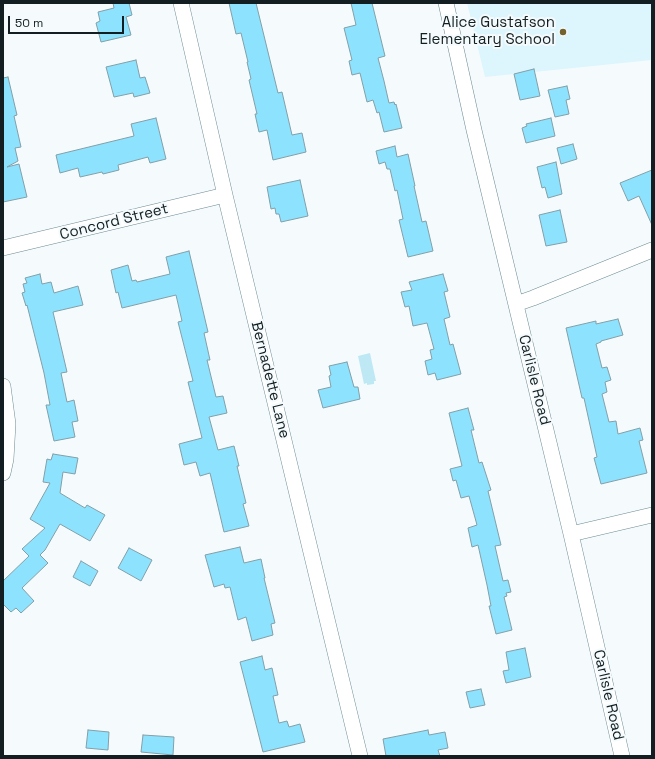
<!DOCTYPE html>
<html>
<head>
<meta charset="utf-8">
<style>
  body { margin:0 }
  #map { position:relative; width:655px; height:759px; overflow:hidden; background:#f5fbfd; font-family:"Space Grotesk",sans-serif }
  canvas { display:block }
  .frame { position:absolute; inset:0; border:4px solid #121e21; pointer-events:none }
  .scale { position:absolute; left:8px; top:16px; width:116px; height:18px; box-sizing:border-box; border:2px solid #121e21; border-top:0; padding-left:5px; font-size:12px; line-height:14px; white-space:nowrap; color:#121e21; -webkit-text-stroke:3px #f5fbfd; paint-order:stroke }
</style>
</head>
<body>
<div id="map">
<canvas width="655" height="759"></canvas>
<div class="frame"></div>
<div class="scale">50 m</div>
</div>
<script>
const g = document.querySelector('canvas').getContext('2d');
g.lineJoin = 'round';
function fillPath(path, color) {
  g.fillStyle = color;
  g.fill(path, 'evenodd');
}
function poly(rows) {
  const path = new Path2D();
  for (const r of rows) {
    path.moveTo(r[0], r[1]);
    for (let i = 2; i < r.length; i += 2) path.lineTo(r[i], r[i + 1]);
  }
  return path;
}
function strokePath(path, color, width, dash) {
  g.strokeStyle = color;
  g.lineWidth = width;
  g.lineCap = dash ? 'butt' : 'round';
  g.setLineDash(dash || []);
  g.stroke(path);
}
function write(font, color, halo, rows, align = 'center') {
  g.font = font + ' "Space Grotesk",sans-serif';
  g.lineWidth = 4;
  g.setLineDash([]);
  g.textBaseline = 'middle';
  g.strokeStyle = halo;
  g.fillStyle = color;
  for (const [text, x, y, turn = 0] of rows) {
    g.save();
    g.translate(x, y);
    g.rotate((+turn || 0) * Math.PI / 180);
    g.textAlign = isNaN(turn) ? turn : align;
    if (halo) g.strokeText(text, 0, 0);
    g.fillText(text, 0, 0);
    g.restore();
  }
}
fillPath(poly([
  [467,3,652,3,652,60,485,77]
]), '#ddf5fd');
fillPath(poly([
  [370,353,376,381,374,381,374,384,367,385,367,383,364,384,358,356]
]), '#bfe8f5');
const building = poly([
  [113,3,129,3,132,15,126,17,131,35,101,42,96,23,100,21,98,12,114,8,113,3],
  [229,3,256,3,278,93,282,92,292,135,302,133,306,152,273,160,267,130,259,132,255,114,257,114,249,80,251,79,247,62,248,62,241,33,236,34,229,3],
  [351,3,372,3,385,56,378,58,384,81,389,103,394,102,395,105,396,104,402,128,384,132,379,112,377,113,373,100,367,102,360,73,352,75,349,61,352,60,344,28,356,25,351,3],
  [136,60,140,78,145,77,150,93,134,97,133,93,114,97,106,67,136,60],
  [534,69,540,96,520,100,514,74,534,69],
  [8,77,17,115,14,116,21,147,15,148,18,161,7,167,19,164,27,197,3,202,3,78,8,77],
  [567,86,570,99,566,100,569,114,555,117,548,90,567,86],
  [156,118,166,159,150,163,148,157,118,165,119,170,103,174,102,172,80,177,78,168,60,173,56,155,134,136,131,124,156,118],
  [551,118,555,136,526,143,522,128,527,126,526,124,551,118],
  [573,144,577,159,561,164,557,148,573,144],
  [395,146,397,157,408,154,415,186,414,186,422,222,426,221,433,251,408,257,399,220,403,219,397,190,395,191,390,169,387,169,385,162,379,164,376,151,395,146],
  [556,162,562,194,548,198,545,187,542,188,537,167,556,162],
  [652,170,652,225,639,196,628,201,620,183,652,170],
  [300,180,308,216,281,222,279,214,276,214,275,208,271,209,267,187,300,180],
  [560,210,567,242,546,246,539,215,560,210],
  [189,251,208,332,204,333,210,360,207,360,216,397,223,396,227,413,209,417,218,450,234,446,239,466,237,466,246,503,243,504,249,526,224,532,210,473,200,476,196,462,184,465,179,444,202,438,188,382,193,381,178,322,182,321,176,295,122,308,118,292,116,293,111,270,128,265,132,281,136,280,137,282,170,274,166,257,189,251],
  [40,274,42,284,51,282,54,293,78,286,83,305,53,312,67,372,61,373,67,402,74,400,78,421,72,422,75,437,54,441,46,405,50,405,44,373,27,305,26,306,22,293,25,292,23,284,27,283,25,278,40,274],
  [443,274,448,291,444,292,450,317,444,319,450,345,453,344,461,374,437,380,435,373,428,375,425,361,432,359,430,350,434,349,427,323,413,326,409,306,405,307,401,292,412,290,409,282,443,274],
  [618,319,623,335,601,341,601,342,596,344,602,368,607,367,611,380,605,382,607,392,602,394,609,422,616,421,618,434,640,428,643,440,639,441,647,473,601,484,594,458,597,457,584,398,582,398,566,328,596,321,596,324,618,319],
  [347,362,354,387,358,387,360,399,323,408,318,390,331,387,329,376,331,375,329,366,347,362],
  [468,408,474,430,471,430,479,463,482,462,491,490,488,491,501,545,495,546,503,581,508,580,511,592,506,593,507,596,504,597,512,630,496,634,489,606,491,606,487,585,478,545,472,547,468,528,477,525,469,496,461,498,456,480,453,481,450,469,462,466,449,413,468,408],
  [53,454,78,458,75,474,63,472,60,493,85,508,87,505,105,515,90,541,60,524,45,550,40,555,48,563,22,588,34,601,21,613,16,608,11,612,3,604,3,581,29,556,22,549,45,528,30,519,50,483,43,482,47,459,51,460,53,454],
  [240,547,244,563,261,559,265,578,264,578,275,623,271,624,273,635,252,641,246,617,238,620,230,587,225,588,224,584,214,587,205,555,240,547],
  [129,548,152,560,141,581,118,568,129,548],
  [81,561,98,571,90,586,73,577,81,561],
  [525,648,531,677,506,683,503,671,509,670,506,652,525,648],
  [262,656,265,670,272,668,278,695,273,696,279,723,287,721,289,727,300,724,305,742,263,752,240,662,262,656],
  [481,689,485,705,470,708,466,692,481,689],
  [88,730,109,732,108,750,86,748,88,730],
  [428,730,429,735,445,732,448,748,438,750,440,756,386,756,383,739,428,730],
  [143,735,174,737,173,755,141,752,143,735]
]);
fillPath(building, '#8de3fe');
strokePath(building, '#829fa9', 1);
const street = poly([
  [181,3,225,195,360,756],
  [446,3,474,130,571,534,622,756],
  [3,248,225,195],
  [516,304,533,298,652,250],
  [3,386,8,424,6,459,3,473],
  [571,534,652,515]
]);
strokePath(street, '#6e8b94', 16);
strokePath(street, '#fff', 15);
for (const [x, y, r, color] of [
  [563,32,4,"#71622f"]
]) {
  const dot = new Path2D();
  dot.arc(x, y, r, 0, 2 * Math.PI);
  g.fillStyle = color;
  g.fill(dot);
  strokePath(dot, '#f5fbfd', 1.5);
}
write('15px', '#121e21', '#f5fbfd', [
  ["Alice Gustafson",555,23],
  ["Elementary School",555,40]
], 'right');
write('15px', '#121e21', '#f5fbfd', [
  ["Concord Street",114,222,-14],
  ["Bernadette Lane",270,380,76],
  ["Carlisle Road",534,380,76],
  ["Carlisle Road",608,695,77]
]);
</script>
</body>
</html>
